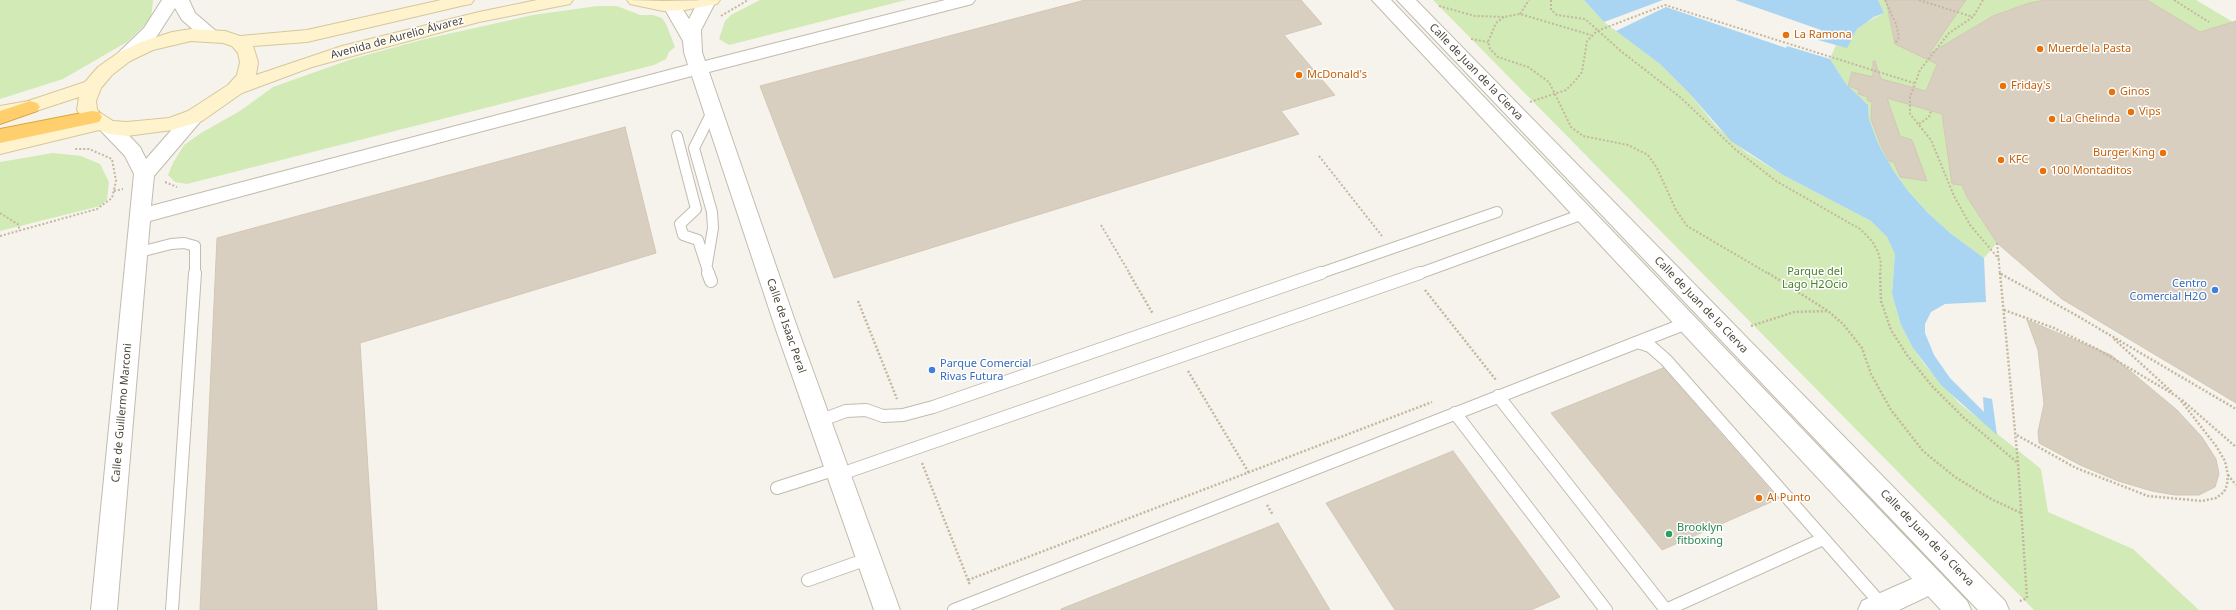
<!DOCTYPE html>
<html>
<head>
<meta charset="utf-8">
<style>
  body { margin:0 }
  canvas { display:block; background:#f6f3ec }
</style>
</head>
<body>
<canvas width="2236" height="610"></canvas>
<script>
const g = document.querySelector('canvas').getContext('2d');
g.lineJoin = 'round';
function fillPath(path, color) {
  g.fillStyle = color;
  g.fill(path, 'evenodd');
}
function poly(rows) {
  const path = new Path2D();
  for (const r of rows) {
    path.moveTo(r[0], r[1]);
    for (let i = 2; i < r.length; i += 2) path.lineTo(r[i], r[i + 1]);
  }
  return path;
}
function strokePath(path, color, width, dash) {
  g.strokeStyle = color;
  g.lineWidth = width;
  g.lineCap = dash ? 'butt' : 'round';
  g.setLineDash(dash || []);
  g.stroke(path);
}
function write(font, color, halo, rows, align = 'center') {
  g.font = font + ' "Noto Sans",sans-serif';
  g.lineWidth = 3;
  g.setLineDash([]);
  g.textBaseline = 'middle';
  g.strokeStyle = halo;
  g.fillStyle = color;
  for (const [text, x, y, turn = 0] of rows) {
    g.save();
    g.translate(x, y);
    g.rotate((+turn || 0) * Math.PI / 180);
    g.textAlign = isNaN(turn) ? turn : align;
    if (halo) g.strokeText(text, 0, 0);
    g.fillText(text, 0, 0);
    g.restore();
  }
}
fillPath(poly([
  [0,0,153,0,151,19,127,42,63,79,0,99],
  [760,0,906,0,729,45,719,39,725,21,731,15],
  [1433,0,1584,0,1604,22,1660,64,1690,94,1716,126,1747,153,1783,175,1871,221,1887,237,1892,246,1895,254,1892,294,1901,325,1913,348,1925,365,1959,403,2041,469,2048,512,2133,549,2199,610,2034,610],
  [1878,0,2045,0,2029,3,1993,16,1961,35,1939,58,1920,107,1942,114,1948,154,1967,197,1997,243,1984,258,1950,233,1928,213,1908,191,1893,170,1878,143,1869,119,1868,105,1846,84,1830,59,1836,45,1852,38,1857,29,1865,23,1884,13],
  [2147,0,2196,0,2233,22,2200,32],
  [597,6,617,6,640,15,653,15,662,18,666,24,675,47,669,52,666,59,654,65,187,184,175,182,168,175,173,163,184,145,201,133,240,111,273,87,352,59,421,40,533,15],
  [53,153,81,156,100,164,109,182,107,200,100,206,0,231,0,162]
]), '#d2eab5');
fillPath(poly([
  [1584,0,1878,0,1884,13,1874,17,1857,29,1847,48,1836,45,1830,59,1846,84,1868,105,1869,119,1878,143,1893,170,1908,191,1928,213,1950,233,1984,258,1986,302,1945,304,1931,312,1925,324,1925,333,1934,355,1950,378,1984,412,1983,397,1992,399,1997,435,1942,386,1913,348,1901,325,1892,294,1895,254,1887,237,1871,221,1783,175,1731,141,1690,94,1660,64,1604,22]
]), '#a9d4f2');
fillPath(poly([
  [1663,0,1735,0,1821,30,1818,40,1836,45,1830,59,1787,46,1786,48,1666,7,1616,31,1604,22]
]), '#f6f3ec');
const building = poly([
  [1085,0,1301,0,1322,24,1284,35,1335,95,1281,111,1299,134,834,278,760,86,1085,0],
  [1886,0,1966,0,1929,54,1993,16,2029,3,2045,0,2147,0,2200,32,2236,21,2236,403,2062,299,1997,243,1967,197,1962,185,1952,184,1942,114,1887,98,1900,136,1912,140,1927,181,1900,177,1894,162,1889,161,1880,143,1871,119,1872,102,1867,100,1868,97,1858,94,1859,90,1848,86,1852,72,1873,77,1873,61,1875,61,1881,79,1926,91,1937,64,1895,44,1886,0],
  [625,127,656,253,360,343,377,610,200,610,217,238,625,127],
  [2027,320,2111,355,2177,410,2202,437,2216,459,2219,474,2215,487,2199,495,2175,495,2152,491,2118,481,2080,465,2039,443,2038,432,2044,404,2038,350,2027,320],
  [1663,368,1778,499,1662,550,1551,413,1663,368],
  [1453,451,1560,597,1531,610,1395,610,1326,503,1453,451],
  [1278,523,1330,610,1061,610,1061,609,1278,523]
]);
fillPath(building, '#d8cfc1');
strokePath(building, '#d3c7b4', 1);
const serviceFar1 = poly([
  [677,136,696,209,680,224,683,235,698,240,709,274],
  [136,253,171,244,184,243,195,246,195,274],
  [707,264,713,228,712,212,694,148,713,110],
  [1318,274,1497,212],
  [1418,274,1583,214]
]);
const service = poly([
  [708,273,711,281],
  [1638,342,1687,323],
  [1498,396,1666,610],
  [1455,413,1606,610],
  [819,421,846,411,866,410,883,416,903,415,933,407,1321,273],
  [838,475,1420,273],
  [777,488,836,469],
  [808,580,870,558],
  [172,610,195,273],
  [954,610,1638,342,1650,346,1666,360,1882,605],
  [1666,610,1823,539]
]);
const minor = poly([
  [162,0,189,0,195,13,216,31,219,35,216,39,210,41,204,39,182,20,175,8,157,36,130,61,124,63,118,61,115,57,118,53,144,28,162,0],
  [699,0,716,1,701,30,702,52,705,61,945,0,975,0,972,4,709,72,796,324,900,610,874,610,774,324,692,76,460,137,150,221,117,610,91,610,134,174,125,156,102,132,99,127,102,122,109,120,116,122,140,147,146,159,188,111,195,110,202,111,205,116,154,176,151,206,688,65,684,52,683,41,663,6,666,2,672,1,678,2,689,19,699,0],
  [1932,570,1941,574,1945,582,1941,590,1899,610,1858,610,1862,601,1932,570]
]);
const tertiary = poly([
  [1372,0,1391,0,1967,601,1971,610,1941,610,1372,0],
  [1397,0,1416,0,2005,601,2009,610,1978,610,1397,0]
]);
const secondary = poly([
  [441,0,474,0,471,4,465,5,307,42,253,46,258,62,256,75,342,46,479,12,537,0,573,0,570,4,479,22,312,67,242,93,202,121,172,130,127,136,109,134,99,130,0,154,0,140,84,120,77,110,79,97,30,113,0,118,0,106,28,101,85,82,98,67,118,53,141,42,172,32,191,29,225,31,240,36,307,30,441,0],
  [191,41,223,43,232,46,238,53,240,62,237,75,228,85,188,111,169,118,127,122,113,121,99,112,97,109,96,101,101,88,112,75,130,61,153,50,191,41],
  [627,0,663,1,720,0,717,4,711,5,685,10,663,11,630,4,627,0]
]);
const motorway = poly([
  [30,101,37,103,40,107,37,111,0,124,0,111,30,101],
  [92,111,99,112,102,117,99,122,0,143,0,129,92,111]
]);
strokePath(serviceFar1, '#c2bbae', 12);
strokePath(service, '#c2bbae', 14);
strokePath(minor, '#c2bbae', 2);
strokePath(tertiary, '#c2bbae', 2);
strokePath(secondary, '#d6c79b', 2);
strokePath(motorway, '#e0a43c', 2);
strokePath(poly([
  [1551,0,1551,10,1557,15,1585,19,1622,52,1680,97,1736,150,1776,181,1860,229,1872,241,1878,252,1881,263,1880,274],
  [1885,0,1896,24,1899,37,1895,44],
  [1919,0,1973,17],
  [1983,0,1973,17,1949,33,1920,70,1910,97,1910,114,1931,140,1954,196,1970,225,1999,259],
  [2174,0,2209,22],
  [1439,6,1475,16,1504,17,1520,14,1591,35],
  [1520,14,1529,0],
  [721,16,748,0],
  [1504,17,1496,23,1488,42,1490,49,1498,57,1528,67,1549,82,1571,127,1583,136,1628,145,1648,155,1657,168,1676,210,1687,226,1769,274],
  [1471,39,1488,42],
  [1530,102,1566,90,1575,81,1582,72,1587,41,1597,31,1665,5,1914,83],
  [1919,124,1929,117,1931,111],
  [1319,156,1382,236],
  [165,182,177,187],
  [114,191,123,189],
  [0,213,19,225,19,231],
  [1101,225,1130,274],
  [0,236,97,209,112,198,116,181,112,159,89,149,74,149],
  [1997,243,2000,274]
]), '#c4b79f', 2, [2, 2]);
strokePath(poly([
  [1129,273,1153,314],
  [1768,273,1828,311,1843,324,1862,348,1871,374,1891,410,1923,451,1955,477,1991,499,2021,513],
  [1880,273,1881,301,1891,330,1907,355,1932,386,1963,417,2018,463],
  [2000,273,2018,463,2027,598,2018,602],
  [2001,274,2074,314,2236,409],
  [1425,290,1496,380],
  [858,301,897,399],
  [2004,310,2054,328,2097,349,2178,397,2216,446,2225,461,2228,475,2227,485,2224,492,2216,498,2202,501,2148,496,2076,468,2015,434],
  [1751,326,1794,312,1828,311],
  [2114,339,2172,392],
  [1188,371,1249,473],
  [2182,400,2236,447],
  [922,463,970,585],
  [2228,475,2236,485],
  [1267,505,1273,515],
  [968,580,1432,402]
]), '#c4b79f', 2.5, [2, 2]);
strokePath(serviceFar1, '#fff', 10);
strokePath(service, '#fff', 12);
fillPath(minor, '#fff');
fillPath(tertiary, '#fff');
fillPath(secondary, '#fff3cd');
fillPath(motorway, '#ffcf6e');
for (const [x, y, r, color] of [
  [1786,35,4,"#e8710a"],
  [2040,49,4,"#e8710a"],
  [1299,75,4,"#e8710a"],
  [2003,86,4,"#e8710a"],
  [2112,92,4,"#e8710a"],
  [2131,112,4,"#e8710a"],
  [2052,119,4,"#e8710a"],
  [2163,153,4,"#e8710a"],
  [2001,160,4,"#e8710a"],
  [2043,171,4,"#e8710a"],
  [2215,290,4,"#3f7fe0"],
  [932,370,4,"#3f7fe0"],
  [1759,498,4,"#e8710a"],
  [1669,534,4,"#2e9e5b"]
]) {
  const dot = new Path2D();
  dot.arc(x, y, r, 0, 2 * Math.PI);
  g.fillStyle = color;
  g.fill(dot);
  strokePath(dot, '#fff', 1.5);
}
write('11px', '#c56008', '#fff', [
  ["La Ramona",1794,35],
  ["Muerde la Pasta",2048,49],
  ["McDonald's",1307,75],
  ["Friday's",2011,86],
  ["Ginos",2120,92],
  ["Vips",2139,112],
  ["La Chelinda",2060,119],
  ["Burger King",2155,153,"right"],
  ["KFC",2009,160],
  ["100 Montaditos",2051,171],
  ["Al Punto",1767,498]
], 'left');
write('11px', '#4b4439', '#fff', [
  ["Avenida de Aurelio Álvarez",397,38,-15],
  ["Calle de Juan de la Cierva",1476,72,46],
  ["Calle de Juan de la Cierva",1701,305,46],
  ["Calle de Isaac Peral",786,326,71],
  ["Calle de Guillermo Marconi",122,413,-85],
  ["Calle de Juan de la Cierva",1927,538,46]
]);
write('11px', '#4a7f2a', '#fff', [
  ["Parque del",1815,272],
  ["Lago H2Ocio",1815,285]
]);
write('11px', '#366cbe', '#fff', [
  ["Centro",2207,284],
  ["Comercial H2O",2207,297],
  ["Parque Comercial",940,364,"left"],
  ["Rivas Futura",940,377,"left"]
], 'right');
write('11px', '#27864d', '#fff', [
  ["Brooklyn",1677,528],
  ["fitboxing",1677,541]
], 'left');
</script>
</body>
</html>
